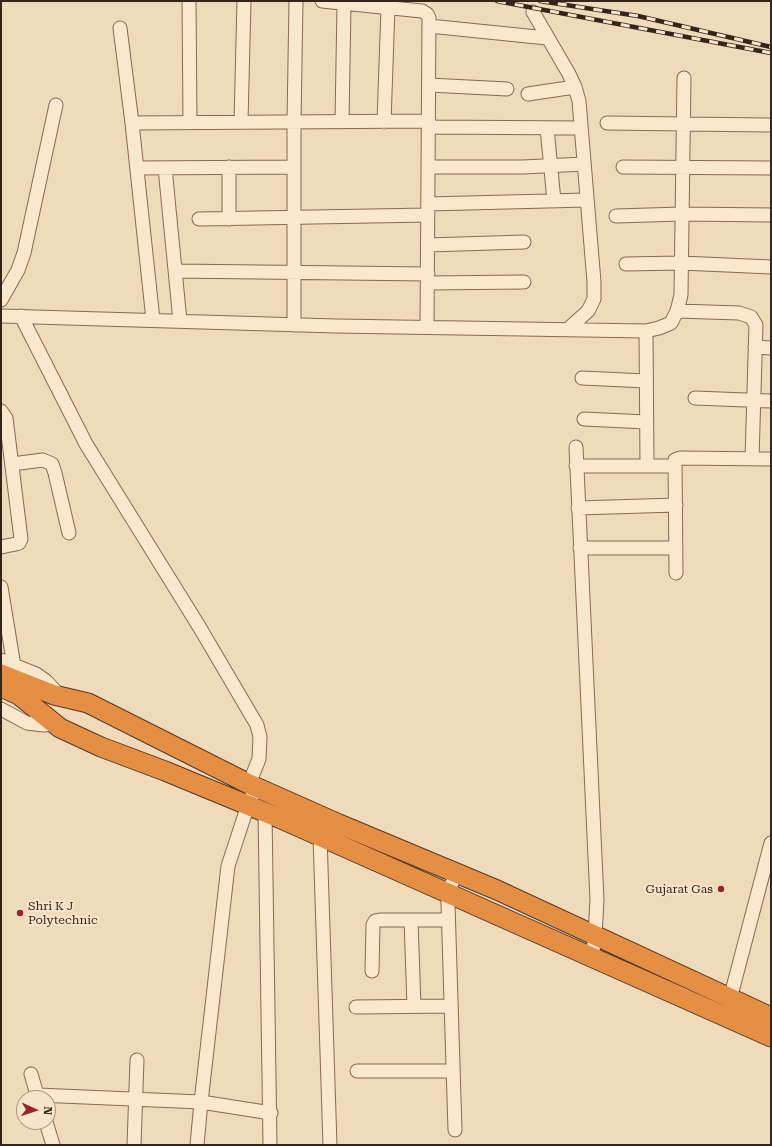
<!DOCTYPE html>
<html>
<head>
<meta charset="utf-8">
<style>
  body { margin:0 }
  #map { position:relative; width:772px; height:1146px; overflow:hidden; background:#efdaba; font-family:"Roboto Serif",serif }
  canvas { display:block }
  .frame { position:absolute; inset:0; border:2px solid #35241a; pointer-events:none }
  .north { position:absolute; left:16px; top:1090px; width:40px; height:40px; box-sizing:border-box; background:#f6e5ca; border:1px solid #a99884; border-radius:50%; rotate:93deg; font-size:11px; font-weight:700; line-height:16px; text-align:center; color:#35241a }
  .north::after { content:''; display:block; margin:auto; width:14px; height:18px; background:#98222e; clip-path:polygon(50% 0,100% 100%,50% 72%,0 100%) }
</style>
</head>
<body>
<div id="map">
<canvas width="772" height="1146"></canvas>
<div class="frame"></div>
<div class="north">N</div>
</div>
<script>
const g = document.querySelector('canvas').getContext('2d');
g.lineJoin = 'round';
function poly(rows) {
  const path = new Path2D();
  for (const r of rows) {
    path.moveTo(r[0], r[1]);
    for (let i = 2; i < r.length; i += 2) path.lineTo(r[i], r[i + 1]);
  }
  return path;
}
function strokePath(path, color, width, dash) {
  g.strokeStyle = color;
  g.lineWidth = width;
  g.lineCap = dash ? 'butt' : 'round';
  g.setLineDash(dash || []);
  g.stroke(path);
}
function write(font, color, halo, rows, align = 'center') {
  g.font = font + ' "Roboto Serif",serif';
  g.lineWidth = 4;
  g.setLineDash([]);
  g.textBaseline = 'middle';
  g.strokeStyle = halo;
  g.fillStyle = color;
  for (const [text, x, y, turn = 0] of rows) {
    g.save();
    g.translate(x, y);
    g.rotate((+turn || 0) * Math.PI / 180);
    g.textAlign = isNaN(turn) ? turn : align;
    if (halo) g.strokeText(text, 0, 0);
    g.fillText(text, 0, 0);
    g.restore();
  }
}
const minor = poly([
  [189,1,190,122],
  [322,1,422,11,427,14,429,18,427,327],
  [533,12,569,74,575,87,579,101,594,282,594,299,588,311,568,329],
  [429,26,547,38],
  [120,28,132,123,153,320],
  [429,85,507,89],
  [528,94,575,87],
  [241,122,244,1],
  [342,122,344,4],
  [384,122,388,8],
  [132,123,429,121],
  [607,123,768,125],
  [429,127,581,128],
  [547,128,554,201],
  [229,167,229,219],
  [428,167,523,167,584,164],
  [623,167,769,168],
  [137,168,294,167],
  [165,168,180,321],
  [428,204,587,200],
  [616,216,682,214,771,215],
  [199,219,428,215],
  [428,245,524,242],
  [626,264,681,263,771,267],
  [175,271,428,274],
  [428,283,524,282],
  [1,300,18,270,24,253,56,105],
  [677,311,739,313,751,317,756,325,752,459],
  [1,316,336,326,646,331,659,328,671,323,677,311,681,295,684,78],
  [21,316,86,444,200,628,257,725,260,737,259,759,249,784],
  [294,325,294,122,296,1],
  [646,331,647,466],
  [755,347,771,348],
  [582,378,646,381],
  [695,398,771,401],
  [1,411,6,418,21,539,19,543,16,544,1,547],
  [584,419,646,422],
  [576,447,597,900,595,936,592,957],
  [12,464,43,460,52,464,55,473,69,533],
  [576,466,675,466],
  [578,508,676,505],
  [580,548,676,548],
  [676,573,675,460,680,458,771,459],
  [1,587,14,666],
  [1,660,36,674,46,681,60,696],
  [1,709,27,723,44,725,55,724],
  [265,812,270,1145],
  [320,836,330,1145],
  [411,920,414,1006],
  [372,971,373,925,375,921,380,920,448,920],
  [730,999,771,843],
  [356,1007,451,1006],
  [357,1071,453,1071],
  [31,1074,38,1098],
  [38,1095,201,1102,271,1113],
  [46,1122,53,1145],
  [455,1130,448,904,448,893,456,873],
  [134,1145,137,1060],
  [197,1145,201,1102,228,866,248,805,256,787]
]);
const highway = poly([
  [1,674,54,695,88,703,249,784,339,824,497,890,771,1017],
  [1,687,19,695,60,728,101,747,165,771,279,818,771,1037]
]);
strokePath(minor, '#866a54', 15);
strokePath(highway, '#533929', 21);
strokePath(minor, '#fae8cd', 13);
strokePath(highway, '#e58f45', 19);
const rail = poly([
  [497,1,771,53],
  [540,1,638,16,771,47]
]);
strokePath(rail, '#35241a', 4.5);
strokePath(rail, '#f6e5ca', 3, [9]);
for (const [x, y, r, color] of [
  [721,889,4,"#98222e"],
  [20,913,4,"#98222e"]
]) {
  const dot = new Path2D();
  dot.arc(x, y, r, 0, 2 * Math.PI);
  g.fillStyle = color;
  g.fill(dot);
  strokePath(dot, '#f6e5ca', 1.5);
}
write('12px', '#35241a', '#f6e5ca', [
  ["Gujarat Gas",713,889],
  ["Shri K J",28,906,"left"],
  ["Polytechnic",28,920,"left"]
], 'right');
</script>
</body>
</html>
